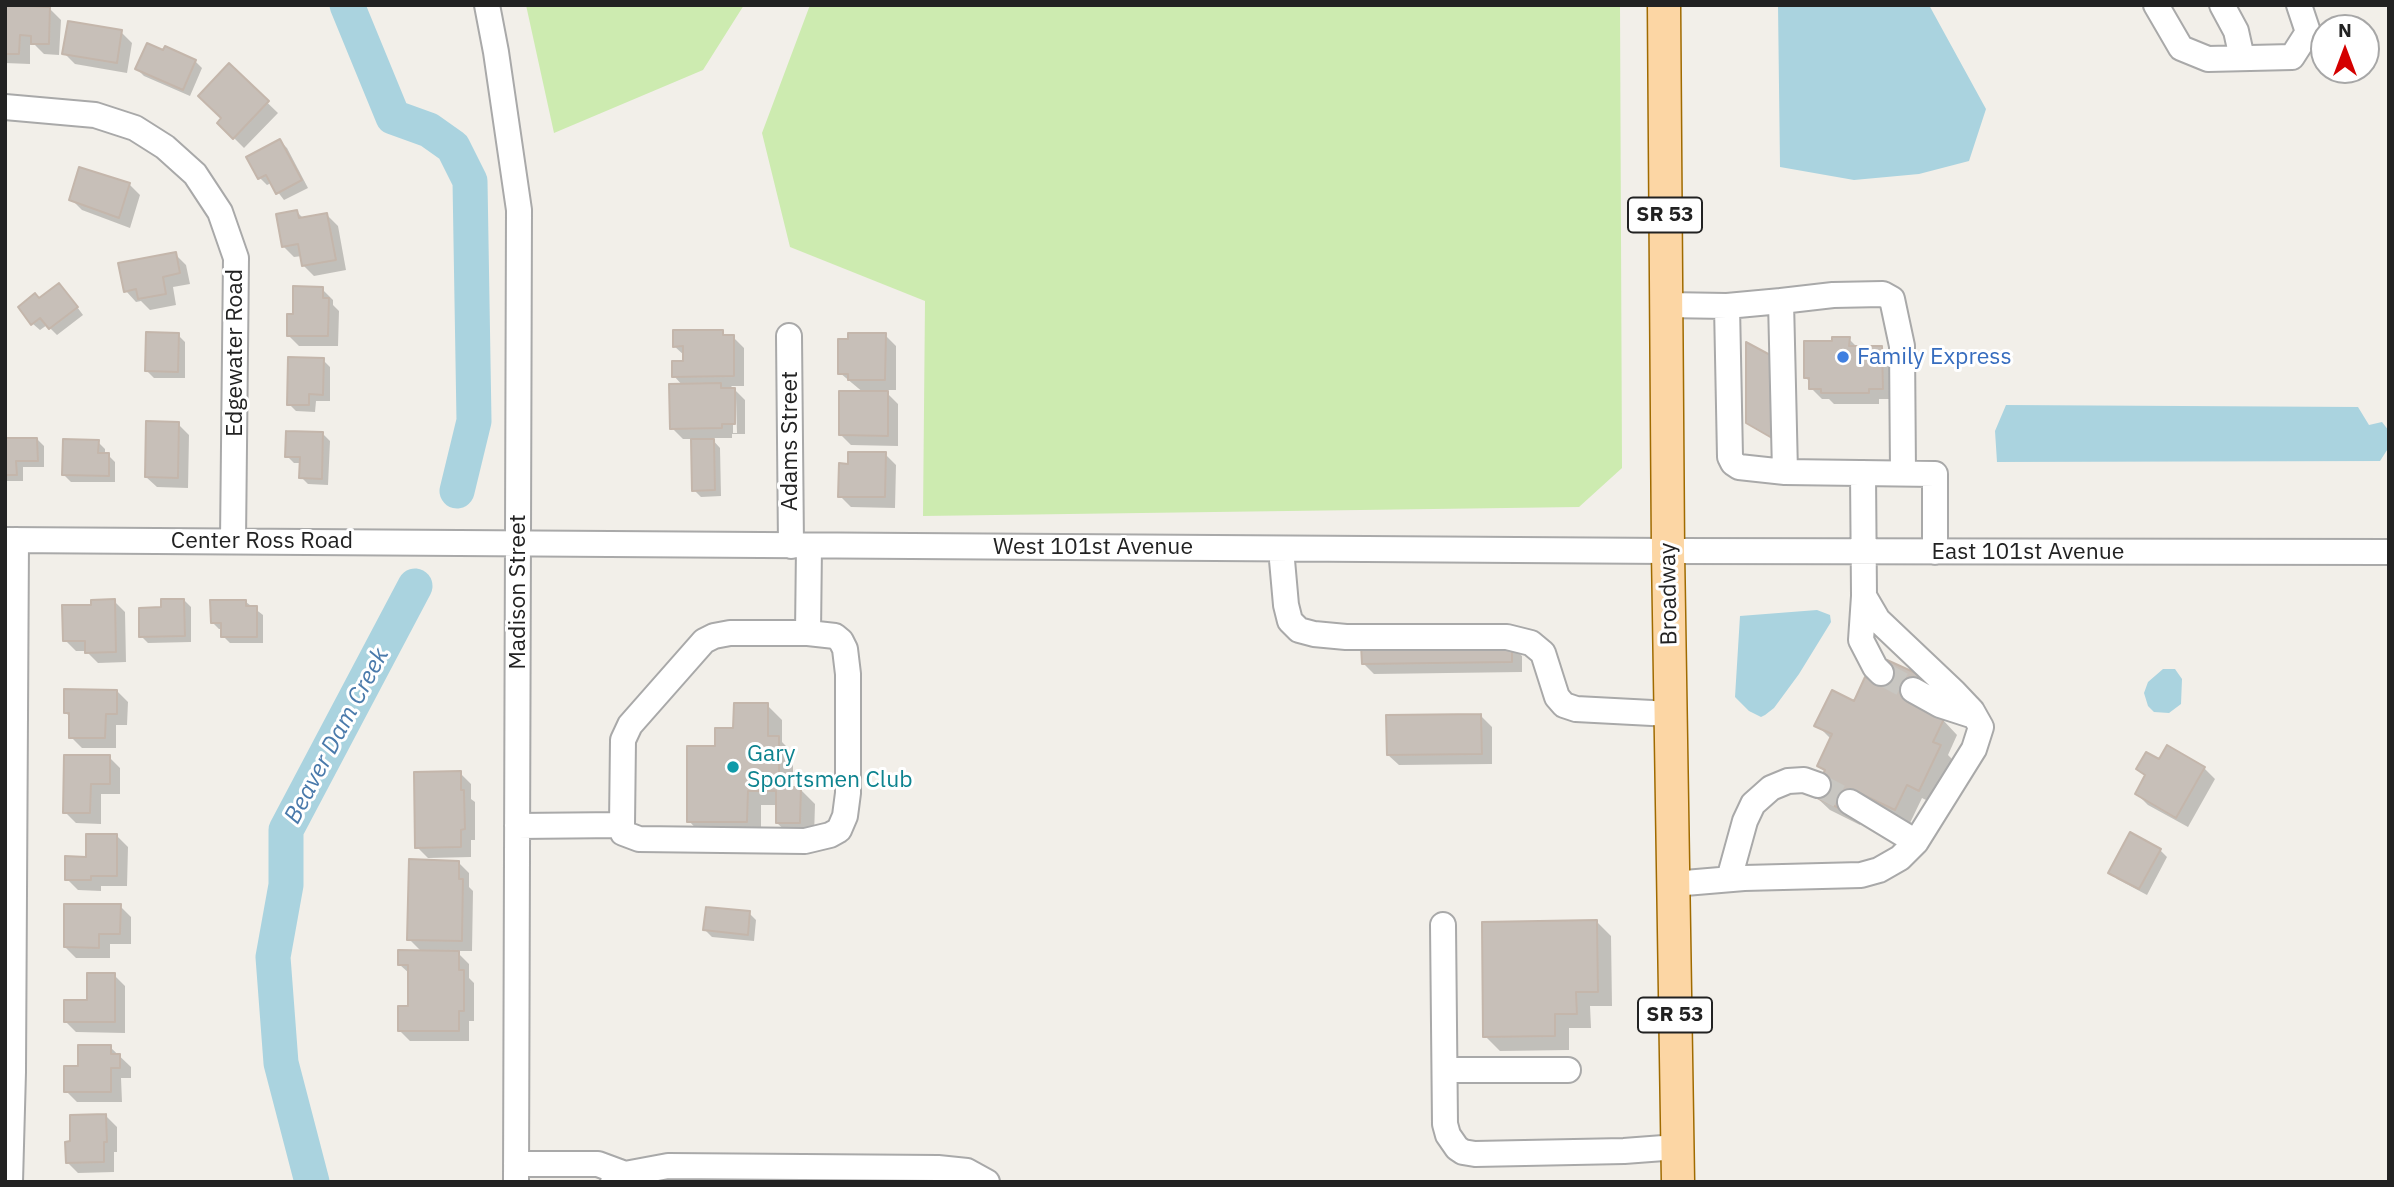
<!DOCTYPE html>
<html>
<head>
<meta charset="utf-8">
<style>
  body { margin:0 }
  #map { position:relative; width:2394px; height:1187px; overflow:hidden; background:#f2efe9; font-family:"IBM Plex Sans",sans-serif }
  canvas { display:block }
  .frame { position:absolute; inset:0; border:7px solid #222; pointer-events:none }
  .north { position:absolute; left:2310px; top:14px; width:70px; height:70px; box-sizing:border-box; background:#fff; border:2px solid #a7a7a7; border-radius:50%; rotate:0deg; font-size:19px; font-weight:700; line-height:28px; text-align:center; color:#222 }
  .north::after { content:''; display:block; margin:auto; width:24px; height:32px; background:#d40000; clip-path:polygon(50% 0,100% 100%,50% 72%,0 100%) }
</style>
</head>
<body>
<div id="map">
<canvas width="2394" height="1187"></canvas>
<div class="frame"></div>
<div class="north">N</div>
</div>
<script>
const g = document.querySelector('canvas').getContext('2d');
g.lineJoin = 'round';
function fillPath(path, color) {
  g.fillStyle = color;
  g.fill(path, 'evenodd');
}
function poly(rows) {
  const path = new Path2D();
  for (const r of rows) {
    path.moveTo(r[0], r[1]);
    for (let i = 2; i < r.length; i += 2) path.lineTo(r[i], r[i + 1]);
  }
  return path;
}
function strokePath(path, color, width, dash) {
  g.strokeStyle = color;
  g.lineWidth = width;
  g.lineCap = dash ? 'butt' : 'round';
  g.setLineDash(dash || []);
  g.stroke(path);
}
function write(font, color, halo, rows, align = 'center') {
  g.font = font + ' "IBM Plex Sans",sans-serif';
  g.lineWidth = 6;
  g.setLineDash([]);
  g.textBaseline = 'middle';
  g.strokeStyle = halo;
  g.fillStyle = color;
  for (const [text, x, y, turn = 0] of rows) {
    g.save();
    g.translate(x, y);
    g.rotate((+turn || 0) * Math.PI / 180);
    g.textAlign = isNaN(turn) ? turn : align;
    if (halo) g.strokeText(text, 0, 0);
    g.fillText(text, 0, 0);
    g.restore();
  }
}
fillPath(poly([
  [526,5,744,5,703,70,554,133],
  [810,5,1620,5,1622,468,1579,507,923,516,925,301,790,247,762,133]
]), '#cdebb0');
fillPath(poly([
  [1778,5,1929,5,1986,109,1969,161,1919,174,1854,180,1780,167],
  [2006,405,2358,407,2369,425,2382,422,2389,431,2389,447,2380,461,1997,462,1995,431],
  [1817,610,1830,615,1831,622,1799,674,1774,708,1765,715,1761,717,1749,711,1735,697,1740,616],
  [2163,669,2175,669,2182,679,2181,704,2169,713,2154,712,2148,706,2144,693,2148,682]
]), '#aad3df');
fillPath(poly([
  [5,5,41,5,40,9,50,9,61,20,59,55,44,54,35,45,30,45,30,64,5,63],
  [121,32,132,43,127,73,75,64,64,53],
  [164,53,195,61,202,68,190,96,144,76,137,69],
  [229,66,278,113,244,148,219,123,224,118],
  [280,141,287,148,308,188,284,200,271,183,267,185,260,178,249,158],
  [130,185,140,195,130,228,82,210,71,199],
  [297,212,304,219,327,215,338,226,346,270,314,276,303,265,302,256,294,257,283,246],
  [175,254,186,265,190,284,173,287,176,305,150,310,141,301,136,302,126,291],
  [322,289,333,300,333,305,339,311,338,346,299,346,288,335,295,316],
  [66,292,83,315,57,335,47,325,40,330,33,324,39,300],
  [722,332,727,337,733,337,744,348,744,386,731,386,745,400,745,434,732,434,732,438,711,438,720,448,721,496,701,497,694,490,693,439,683,439,672,428,683,386,674,376,685,363,685,356,674,346],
  [733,398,736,398,737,433,733,433],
  [178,335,185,342,185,378,154,378,147,371],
  [885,335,896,346,896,390,884,390,898,404,898,446,851,445,840,434,864,393,840,373],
  [1849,339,1858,348,1881,348,1892,359,1893,399,1879,399,1879,404,1834,404,1829,399,1822,399,1811,388,1811,383,1805,377],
  [323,360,330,367,330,401,316,401,315,412,296,411,289,404],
  [178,424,189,435,188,488,157,487,146,477],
  [323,434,330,441,328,485,308,484,301,477,301,463,294,463,287,456],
  [37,439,44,446,44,467,23,467,23,481,5,481,5,440],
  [98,442,105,449,105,455,108,455,115,462,115,482,71,482,64,475],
  [885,454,896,465,895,508,851,507,840,496],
  [184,600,191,607,191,642,148,643,141,636,163,609],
  [114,601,125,612,126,662,98,663,86,651,76,651,65,640,93,606],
  [246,602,263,615,263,643,230,643,223,636,223,629,219,629,212,622],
  [1511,645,1522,656,1522,672,1374,674,1363,663],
  [1888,662,1919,677,1934,692,1943,720,1957,735,1948,755,1954,761,1934,804,1922,798,1910,823,1870,804,1860,825,1830,810,1815,796,1826,773,1819,766,1832,740,1817,725,1855,703,1878,685],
  [117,691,128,702,127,725,116,725,116,748,82,748,71,737,71,718,66,713],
  [767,705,782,720,782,742,793,753,793,789,800,789,815,804,814,837,792,837,777,823,778,805,761,805,761,836,703,836,689,821,717,748,735,730],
  [1481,716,1492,727,1492,764,1399,765,1388,755],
  [109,757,120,768,120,794,101,794,101,824,76,823,65,812],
  [2160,762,2204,768,2215,779,2188,827,2148,805,2137,794,2146,777,2138,769],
  [460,773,471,784,471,799,475,802,475,840,471,840,471,857,428,858,417,847],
  [117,836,128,847,127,886,101,886,101,891,78,890,67,879,88,859],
  [2160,850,2167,857,2147,895,2117,879,2110,872],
  [458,862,469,873,469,887,473,891,472,951,456,951,469,964,469,978,474,983,474,1021,469,1021,469,1041,410,1041,399,1030,409,1008,410,974,400,965,422,952,409,939],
  [120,906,131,917,131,944,110,944,110,958,76,958,65,947],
  [749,913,756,920,754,941,712,937,705,930],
  [1597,922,1611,936,1612,1006,1590,1006,1591,1028,1569,1028,1569,1050,1500,1051,1485,1036],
  [114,975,125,986,125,1033,76,1032,65,1021,89,1002],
  [110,1047,131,1067,131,1078,121,1078,122,1102,77,1102,66,1091,80,1068],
  [106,1116,117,1127,117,1152,114,1152,114,1172,78,1173,67,1162]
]), '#0003');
strokePath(poly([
  [347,5,393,117,429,130,453,147,470,181,474,421,457,491],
  [312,1182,281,1063,273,957,286,885,286,830,415,586]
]), '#aad3df', 35);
const building = poly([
  [5,5,50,7,49,44,31,44,31,36,20,35,19,54,5,54,5,5],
  [68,21,122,30,117,63,62,54,68,21],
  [147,43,163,50,165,46,196,60,183,90,135,69,147,43],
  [229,63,269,101,233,139,217,123,221,118,198,96,229,63],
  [280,139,302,180,276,194,266,175,258,179,246,157,280,139],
  [79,167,130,183,119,218,69,200,79,167],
  [297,210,299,218,327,213,336,260,302,266,298,244,282,247,276,214,297,210],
  [176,252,180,273,163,277,166,294,138,299,136,289,124,292,118,263,176,252],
  [59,283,78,307,49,329,40,318,31,325,18,307,35,293,39,298,59,283],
  [293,286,323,287,323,298,329,298,328,336,287,336,287,314,293,314,293,286],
  [673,330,723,330,723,335,734,335,734,376,672,377,672,361,683,361,683,346,673,347,673,330],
  [146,332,179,333,178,372,145,371,146,332],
  [848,333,886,333,885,380,848,380,848,374,838,374,838,339,848,339,848,333],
  [1832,337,1850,337,1849,346,1882,346,1883,389,1869,389,1869,393,1821,393,1821,389,1809,389,1809,378,1804,378,1804,341,1832,341,1832,337],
  [1746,342,1772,356,1772,438,1746,423,1746,342],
  [288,357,324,358,323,395,309,394,309,405,287,405,288,357],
  [721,383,721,388,735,388,735,424,722,424,722,428,670,429,669,384,721,383],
  [839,391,888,391,888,436,839,435,839,391],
  [146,421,179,422,178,478,145,477,146,421],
  [286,431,323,432,322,479,299,478,300,457,285,457,286,431],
  [5,438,37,438,38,461,16,461,17,475,5,475,5,438],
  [63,439,99,440,98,453,109,453,109,476,62,475,63,439],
  [691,439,714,439,715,490,692,491,691,439],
  [848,452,886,452,885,497,838,497,839,463,848,464,848,452],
  [115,599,116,652,85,653,85,641,63,641,62,605,91,605,91,600,115,599],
  [161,599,184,599,185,636,139,637,139,608,161,607,161,599],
  [210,600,246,600,246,606,257,606,257,637,221,637,221,623,211,623,210,600],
  [1512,644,1512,662,1362,664,1361,645,1512,644],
  [1887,660,1920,675,1908,702,1944,719,1933,742,1941,745,1919,791,1907,785,1895,810,1855,791,1845,811,1813,796,1825,770,1817,766,1832,734,1814,726,1832,690,1854,701,1865,677,1877,682,1887,660],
  [64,689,117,690,117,714,106,714,105,738,69,738,69,713,64,713,64,689],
  [734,703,768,703,768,736,779,736,779,787,801,787,800,823,776,823,776,791,748,791,747,822,687,822,687,746,715,746,715,728,733,728,734,703],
  [1481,714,1482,754,1387,755,1386,715,1481,714],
  [2167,745,2205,767,2176,818,2135,794,2145,775,2136,769,2146,752,2159,759,2167,745],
  [64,755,110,755,110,784,91,784,90,813,63,813,64,755],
  [461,771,461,790,464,790,465,829,461,830,461,847,415,848,414,772,461,771],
  [2130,832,2161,849,2139,889,2108,873,2130,832],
  [86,834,117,834,117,876,91,876,91,880,65,880,65,856,86,857,86,834],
  [409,859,459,861,459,879,463,879,462,941,407,940,409,859],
  [64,904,121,904,120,934,99,934,99,948,64,947,64,904],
  [706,907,750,911,748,935,703,930,706,907],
  [1597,920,1598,992,1576,992,1577,1014,1555,1014,1555,1036,1483,1037,1482,922,1597,920],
  [398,950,459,951,459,970,464,970,464,1011,459,1011,459,1031,398,1031,398,1006,408,1006,408,965,398,965,398,950],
  [87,973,115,973,115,1022,64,1022,64,1000,87,1000,87,973],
  [78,1045,111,1045,111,1054,120,1054,120,1068,111,1068,111,1092,64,1092,64,1066,78,1066,78,1045],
  [106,1114,107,1142,104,1142,104,1162,66,1163,65,1142,70,1141,70,1115,106,1114]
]);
fillPath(building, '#c7bfb8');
strokePath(building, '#c4b6ab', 2);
strokePath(poly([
  [1881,673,1913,690],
  [1818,785,1850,802]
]), '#c8c6c1', 24, [24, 12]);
const minor = poly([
  [487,5,496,52,519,210,516,1182],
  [2156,5,2181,48,2208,59,2292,57,2308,32,2299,5],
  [2222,5,2236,31,2242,58],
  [5,107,95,115,135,128,165,147,195,174,220,212,236,258,233,540],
  [1781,301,1833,295,1883,294,1892,299,1902,346,1903,473],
  [1666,305,1727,306,1781,301,1785,472,1935,474,1935,552],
  [1727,306,1730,457,1733,463,1739,467,1785,472],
  [789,336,791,546],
  [1863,473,1864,596,1861,640,1875,667,1881,673],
  [5,540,1668,551,2389,552],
  [1281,549,1286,605,1290,621,1299,630,1314,634,1346,637,1507,637,1531,643,1543,653,1557,697,1564,705,1576,709,1671,714],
  [1913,690,1940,705,1974,716],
  [1850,802,1916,842],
  [622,825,623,833,639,839,805,841,830,835,839,830,845,816,848,793,848,674,845,649,841,641,835,636,808,633],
  [517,826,622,825,623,740,630,725,704,641,714,636,730,633,808,633,809,546],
  [1729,879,1745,821,1753,804,1771,788,1788,781,1804,780,1818,785],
  [1673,884,1744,878,1861,875,1879,870,1900,858,1916,842,1974,749,1981,727,1972,711,1954,692,1878,620,1864,596],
  [1443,925,1445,1124,1448,1135,1457,1148,1463,1152,1475,1154,1624,1151,1677,1147],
  [1445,1070,1568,1070],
  [516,1164,598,1164,625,1174],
  [10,1182,13,1072,16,540],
  [613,1182,625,1174,668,1166,938,1168,967,1171,987,1182]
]);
const major = poly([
  [1664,5,1668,551,1678,1182]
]);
strokePath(minor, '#a9a9a9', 28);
strokePath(major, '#a06b00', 35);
strokePath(minor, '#fff', 24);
strokePath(major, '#fcd6a4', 32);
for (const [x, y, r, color] of [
  [1843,357,7,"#3f7fe0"],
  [733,767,7,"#0f9aa8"]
]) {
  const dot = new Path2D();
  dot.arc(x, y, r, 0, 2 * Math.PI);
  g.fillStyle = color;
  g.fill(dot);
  strokePath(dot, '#fff', 2.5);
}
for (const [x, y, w] of [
  [1665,215,74],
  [1675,1015,74]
]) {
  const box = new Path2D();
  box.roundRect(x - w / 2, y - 17.5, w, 35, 5);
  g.fillStyle = '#fff';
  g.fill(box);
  strokePath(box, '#222', 2);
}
write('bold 21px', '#222', null, [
  ["SR 53",1665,215],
  ["SR 53",1675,1015]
]);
write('23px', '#222', '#fff', [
  ["Edgewater Road",235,353,-90],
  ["Adams Street",790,441,-90],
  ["Center Ross Road",262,541],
  ["West 101st Avenue",1093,547],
  ["East 101st Avenue",2028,552],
  ["Madison Street",518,592,-90],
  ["Broadway",1669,594,-91]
]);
write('23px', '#366cbe', '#fff', [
  ["Family Express",1857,357]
], 'left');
write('23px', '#0d838f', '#fff', [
  ["Gary",747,754],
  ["Sportsmen Club",747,780]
], 'left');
write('italic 24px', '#4a7aab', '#fff', [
  ["Beaver Dam Creek",337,736,-62]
]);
</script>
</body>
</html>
